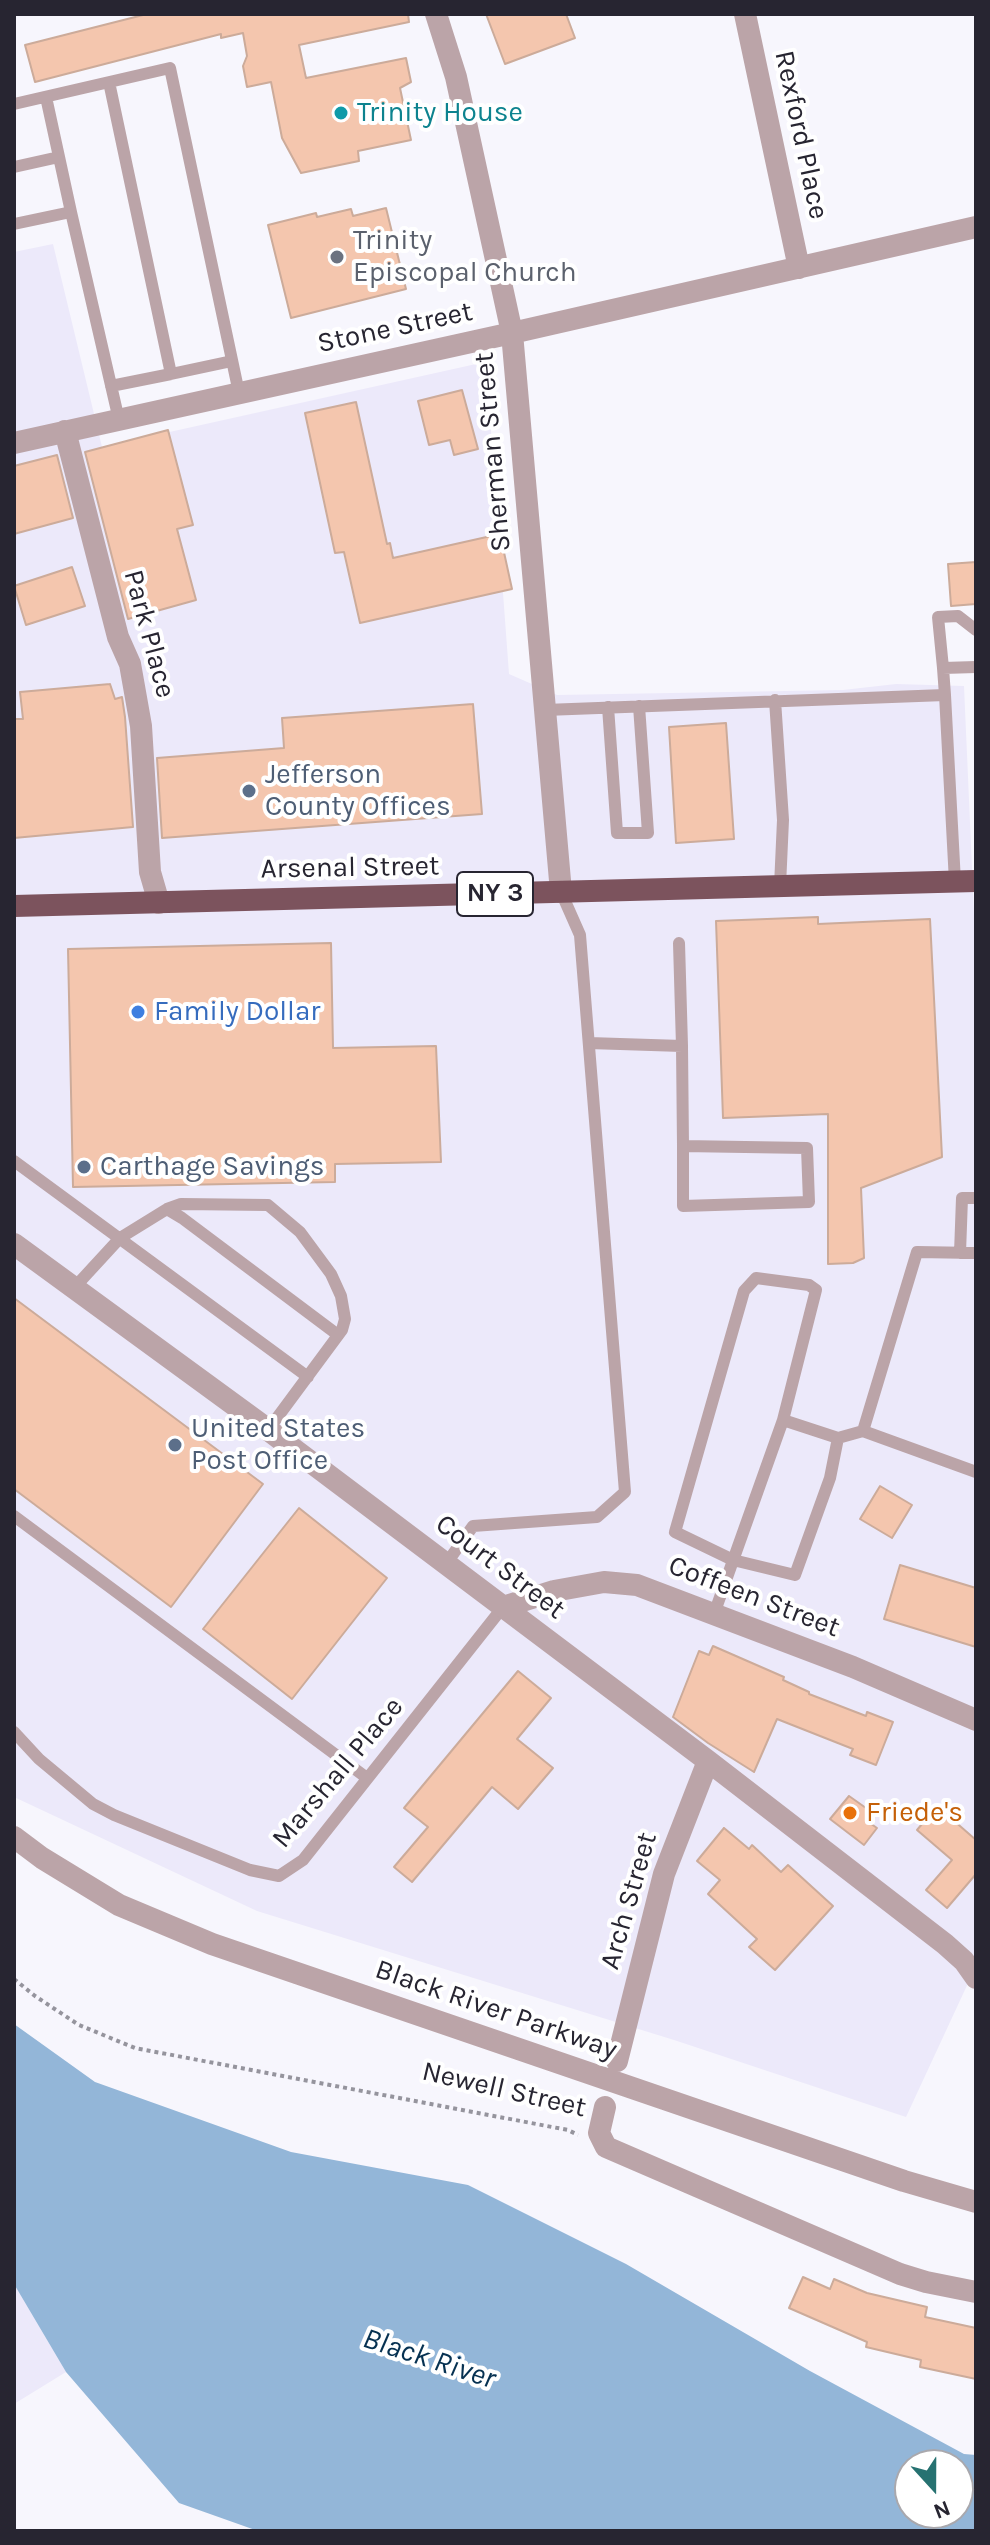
<!DOCTYPE html>
<html>
<head>
<meta charset="utf-8">
<style>
  body { margin:0 }
  #map { position:relative; width:990px; height:2545px; overflow:hidden; background:#f7f6fd; font-family:Karla,sans-serif }
  canvas { display:block }
  .frame { position:absolute; inset:0; border:16px solid #272531; pointer-events:none }
  .north { position:absolute; left:894px; top:2449px; width:80px; height:80px; box-sizing:border-box; background:#fff; border:2px solid #a9a8ad; border-radius:50%; rotate:159deg; font-size:22px; font-weight:700; line-height:32px; text-align:center; color:#272531 }
  .north::after { content:''; display:block; margin:auto; width:28px; height:36px; background:#277271; clip-path:polygon(50% 0,100% 100%,50% 72%,0 100%) }
</style>
</head>
<body>
<div id="map">
<canvas width="990" height="2545"></canvas>
<div class="frame"></div>
<div class="north">N</div>
</div>
<script>
const g = document.querySelector('canvas').getContext('2d');
g.lineJoin = 'round';
function fillPath(path, color) {
  g.fillStyle = color;
  g.fill(path, 'evenodd');
}
function poly(rows) {
  const path = new Path2D();
  for (const r of rows) {
    path.moveTo(r[0], r[1]);
    for (let i = 2; i < r.length; i += 2) path.lineTo(r[i], r[i + 1]);
  }
  return path;
}
function strokePath(path, color, width, dash) {
  g.strokeStyle = color;
  g.lineWidth = width;
  g.lineCap = dash ? 'butt' : 'round';
  g.setLineDash(dash || []);
  g.stroke(path);
}
function write(font, color, halo, rows, align = 'center') {
  g.font = font + ' Karla,sans-serif';
  g.lineWidth = 8;
  g.setLineDash([]);
  g.textBaseline = 'middle';
  g.strokeStyle = halo;
  g.fillStyle = color;
  for (const [text, x, y, turn = 0] of rows) {
    g.save();
    g.translate(x, y);
    g.rotate((+turn || 0) * Math.PI / 180);
    g.textAlign = isNaN(turn) ? turn : align;
    if (halo) g.strokeText(text, 0, 0);
    g.fillText(text, 0, 0);
    g.restore();
  }
}
fillPath(poly([
  [53,244,102,447,476,364,489,404,509,674,557,695,843,690,896,684,964,686,974,914,976,915,976,1966,906,2117,674,2040,257,1911,14,1797,14,252],
  [14,2284,66,2372,14,2404]
]), '#ece9fa');
fillPath(poly([
  [14,2024,95,2082,291,2152,468,2185,626,2264,810,2371,964,2454,976,2455,976,2531,258,2531,179,2503,66,2372,14,2284],
  [910,2465,958,2465,958,2513,910,2513]
]), '#93b6d8');
const building = poly([
  [147,14,408,14,409,22,299,45,306,78,406,58,411,82,400,88,411,140,358,151,359,161,301,173,282,138,271,82,247,87,243,66,247,56,243,33,221,38,221,34,35,82,25,45,147,14],
  [486,14,566,14,575,38,505,64,486,14],
  [386,208,406,289,291,318,268,225,316,213,317,217,351,209,353,216,386,208],
  [462,390,478,449,454,455,450,440,429,445,418,401,462,390],
  [356,402,387,544,390,543,393,558,500,534,512,589,360,623,344,552,335,553,305,413,356,402],
  [168,430,193,525,177,529,196,600,128,619,85,452,168,430],
  [57,455,73,518,14,534,14,466,57,455],
  [976,562,976,604,951,606,948,564,976,562],
  [72,567,85,606,26,625,14,586,72,567],
  [110,684,115,699,122,697,125,717,133,827,14,838,14,719,23,719,20,692,110,684],
  [473,704,482,814,162,838,157,758,284,748,282,718,473,704],
  [726,723,734,839,676,843,669,727,726,723],
  [818,917,818,924,930,919,942,1157,861,1188,864,1258,853,1263,828,1264,828,1114,723,1118,716,921,818,917],
  [331,943,333,1048,436,1046,441,1162,335,1164,335,1182,73,1187,68,949,331,943],
  [14,1298,263,1484,171,1607,14,1489,14,1298],
  [880,1486,912,1505,892,1538,860,1519,880,1486],
  [299,1508,387,1578,292,1699,203,1629,299,1508],
  [900,1565,976,1588,976,1647,884,1619,900,1565],
  [713,1646,784,1677,783,1680,809,1692,809,1694,866,1716,867,1712,893,1722,876,1765,850,1755,853,1749,777,1719,754,1772,708,1743,673,1717,699,1651,709,1655,713,1646],
  [518,1671,551,1698,517,1739,553,1768,518,1809,492,1787,412,1882,394,1867,428,1827,404,1808,518,1671],
  [849,1796,873,1813,867,1821,877,1828,864,1845,830,1819,849,1796],
  [937,1806,976,1840,976,1874,947,1908,926,1890,952,1860,917,1830,937,1806],
  [724,1828,749,1849,752,1845,781,1872,788,1865,833,1906,775,1970,749,1947,757,1939,708,1894,720,1880,697,1861,724,1828],
  [803,2277,830,2289,834,2279,867,2293,927,2307,925,2317,976,2328,976,2379,920,2367,921,2360,866,2347,867,2342,789,2308,803,2277]
]);
fillPath(building, '#f4c6ae');
strokePath(building, '#ccab9a', 2);
strokePath(poly([
  [14,1979,35,1996,79,2025,135,2048,568,2130,578,2135]
]), '#95949d', 4, [4, 4]);
strokePath(poly([
  [109,82,171,374,111,386],
  [46,97,71,212],
  [14,104,170,68,239,393],
  [14,167,59,157],
  [14,224,71,212,119,420],
  [171,374,232,361],
  [943,668,938,617,958,616,976,630],
  [945,695,943,668,976,667],
  [775,700,783,820,780,886],
  [608,707,617,833,648,833,639,706],
  [545,710,945,695,955,882],
  [679,943,682,1046],
  [589,1043,682,1046,683,1146,683,1206,809,1202,807,1148,683,1146],
  [14,1161,308,1377],
  [167,1209,182,1218,338,1335],
  [960,1253,962,1198,976,1198],
  [976,1253,917,1252,863,1431,976,1472],
  [74,1288,120,1238,167,1209,181,1204,268,1205,300,1232,331,1274,341,1296,345,1319,342,1330,268,1430],
  [783,1420,816,1290,809,1285,756,1278,744,1291,675,1532,733,1560,795,1575,830,1478,838,1438],
  [14,1516,367,1778],
  [446,1564,473,1526,597,1517,625,1492,580,935,561,892],
  [714,1614,783,1420,838,1438,863,1431],
  [14,1732,39,1759,93,1804,114,1815,250,1870,279,1876,303,1860,503,1607]
]), '#bba4a8', 12);
strokePath(poly([
  [436,14,456,77,512,333,561,892],
  [745,14,799,268],
  [65,431,118,637,130,664,141,726,150,872,159,903],
  [14,443,512,333,976,227],
  [14,1244,259,1423,708,1761,945,1944,964,1961,976,1978],
  [503,1607,554,1591,604,1582,637,1585,853,1667,976,1720],
  [14,1837,42,1858,119,1905,212,1944,904,2181,976,2202],
  [617,2061,664,1874,708,1761],
  [605,2107,599,2133,606,2147,900,2274,926,2282,976,2292]
]), '#bba4a8', 22);
strokePath(poly([
  [14,906,976,881]
]), '#7c535d', 22);
for (const [x, y, r, color] of [
  [341,113,8,"#0f9aa8"],
  [337,257,8,"#6b7280"],
  [249,791,8,"#5c6f8a"],
  [138,1012,8,"#3f7fe0"],
  [84,1167,8,"#5c6f8a"],
  [175,1445,8,"#5c6f8a"],
  [850,1813,8,"#e8710a"]
]) {
  const dot = new Path2D();
  dot.arc(x, y, r, 0, 2 * Math.PI);
  g.fillStyle = color;
  g.fill(dot);
  strokePath(dot, '#fff', 3);
}
for (const [x, y, w] of [
  [495,894,76]
]) {
  const box = new Path2D();
  box.roundRect(x - w / 2, y - 22, w, 44, 6);
  g.fillStyle = '#fff';
  g.fill(box);
  strokePath(box, '#272531', 2);
}
write('bold 26px', '#272531', null, [
  ["NY 3",495,894]
]);
write('28px', '#0d838f', '#fff', [
  ["Trinity House",357,113]
], 'left');
write('28px', '#272531', '#fff', [
  ["Rexford Place",801,135,78],
  ["Stone Street",395,328,-12],
  ["Sherman Street",493,452,-95],
  ["Park Place",149,634,75],
  ["Arsenal Street",350,868,-1],
  ["Court Street",500,1567,37],
  ["Coffeen Street",754,1597,21],
  ["Marshall Place",338,1773,-50],
  ["Arch Street",629,1901,-74],
  ["Black River Parkway",496,2010,19],
  ["Newell Street",504,2090,13]
]);
write('28px', '#5b616d', '#fff', [
  ["Trinity",353,241],
  ["Episcopal Church",353,273]
], 'left');
write('28px', '#4e5e75', '#fff', [
  ["Jefferson",265,775],
  ["County Offices",265,807],
  ["Carthage Savings",100,1167],
  ["United States",191,1429],
  ["Post Office",191,1461]
], 'left');
write('28px', '#366cbe', '#fff', [
  ["Family Dollar",154,1012]
], 'left');
write('28px', '#c56008', '#fff', [
  ["Friede's",866,1813]
], 'left');
write('italic 30px', '#063151', '#fff', [
  ["Black River",429,2359,18]
]);
</script>
</body>
</html>
